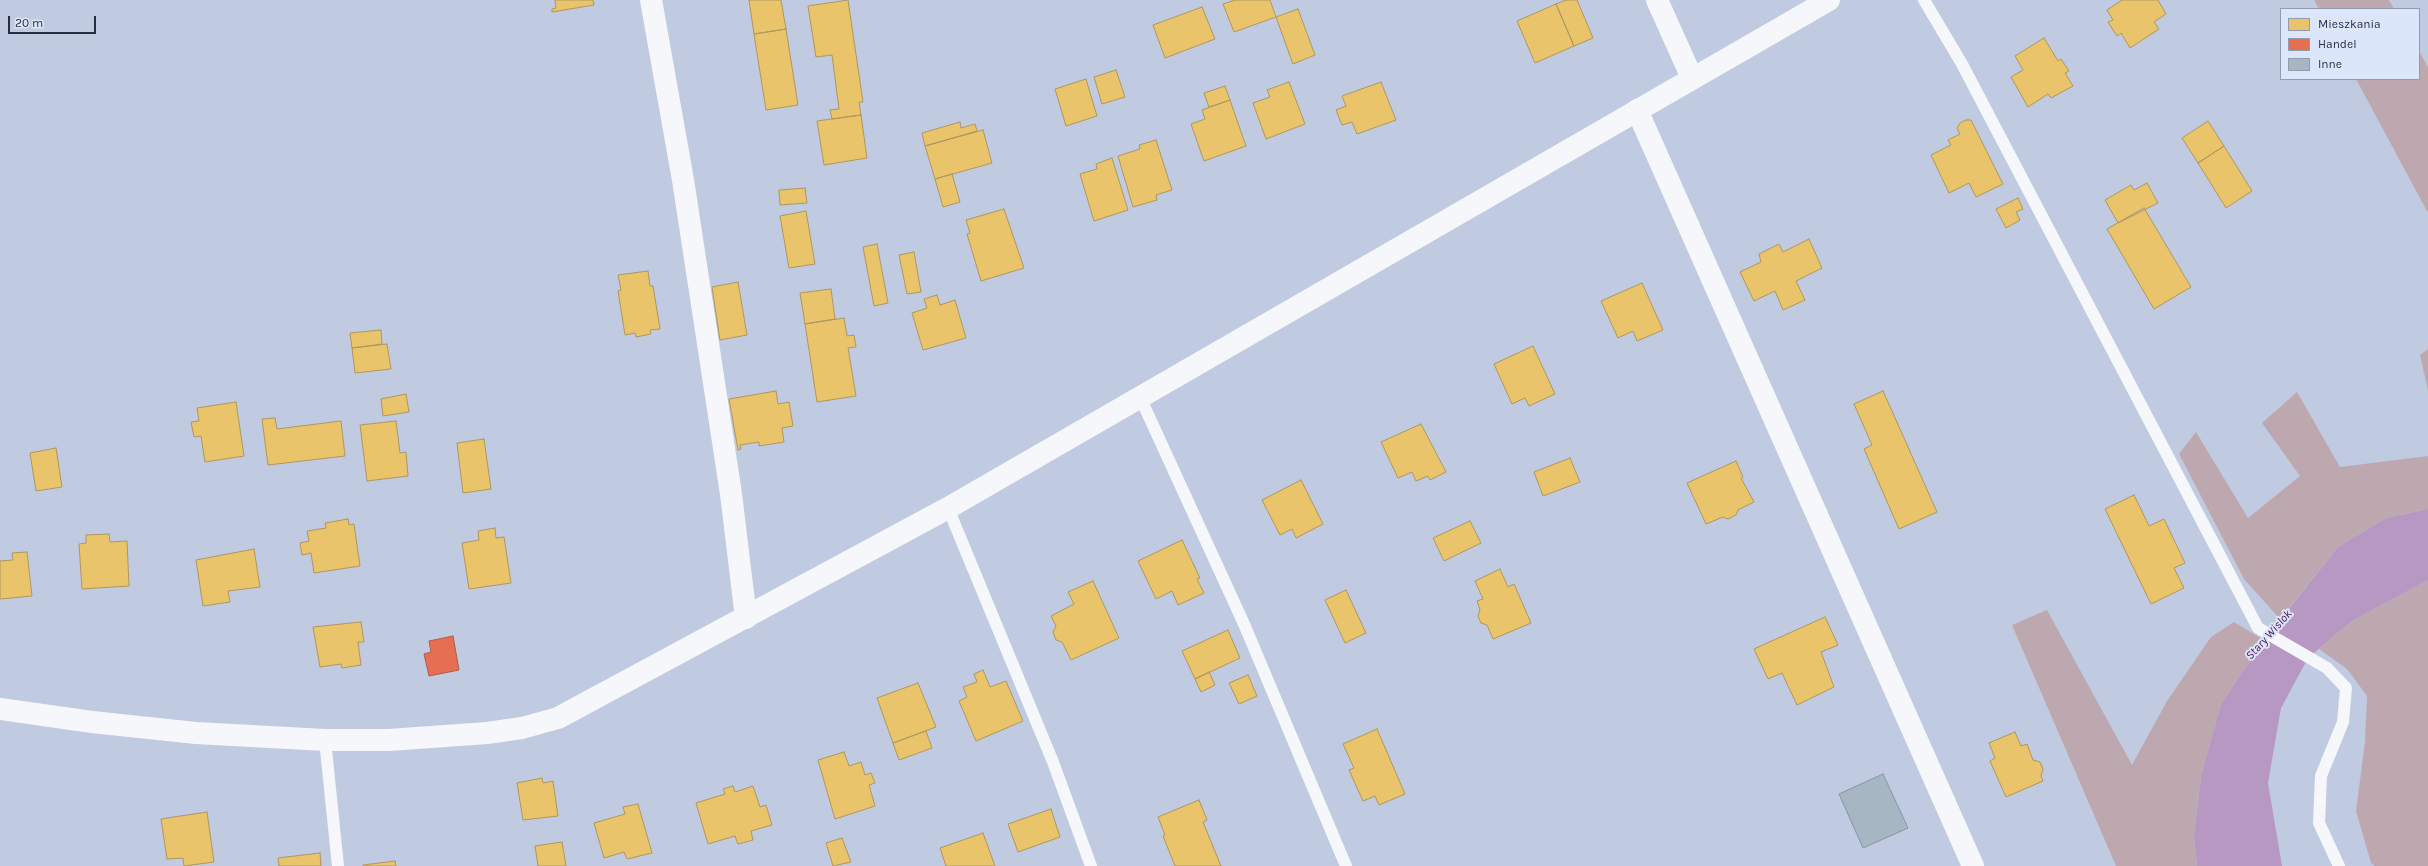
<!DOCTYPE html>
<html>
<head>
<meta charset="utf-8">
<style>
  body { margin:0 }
  #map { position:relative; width:2428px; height:866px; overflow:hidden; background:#c0cae1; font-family:Karla,sans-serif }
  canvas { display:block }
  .legend { position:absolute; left:2280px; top:8px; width:140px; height:72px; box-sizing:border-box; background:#dce6fb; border:1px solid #939caf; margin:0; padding:5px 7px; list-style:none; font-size:12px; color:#262e3e }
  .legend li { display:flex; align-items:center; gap:8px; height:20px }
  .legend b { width:20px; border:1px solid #939caf }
  .scale { position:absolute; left:8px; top:16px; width:88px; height:18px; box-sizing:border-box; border:2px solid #262e3e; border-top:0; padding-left:5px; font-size:12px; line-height:14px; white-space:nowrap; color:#262e3e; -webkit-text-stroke:3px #dce6fb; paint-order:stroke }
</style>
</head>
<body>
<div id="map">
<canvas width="2428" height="866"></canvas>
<ul class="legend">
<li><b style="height:11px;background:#e9c46a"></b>Mieszkania</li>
<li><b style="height:11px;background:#e76f51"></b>Handel</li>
<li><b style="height:11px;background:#a6b6c2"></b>Inne</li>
</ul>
<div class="scale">20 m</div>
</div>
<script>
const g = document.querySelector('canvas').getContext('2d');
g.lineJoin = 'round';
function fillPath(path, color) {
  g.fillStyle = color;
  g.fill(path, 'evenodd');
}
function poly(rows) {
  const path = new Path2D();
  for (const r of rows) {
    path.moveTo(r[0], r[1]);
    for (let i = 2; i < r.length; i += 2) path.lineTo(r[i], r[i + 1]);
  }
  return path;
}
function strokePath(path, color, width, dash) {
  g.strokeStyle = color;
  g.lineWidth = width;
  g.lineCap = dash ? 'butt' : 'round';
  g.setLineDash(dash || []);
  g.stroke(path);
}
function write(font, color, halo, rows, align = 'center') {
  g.font = font + ' Karla,sans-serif';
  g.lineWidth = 4;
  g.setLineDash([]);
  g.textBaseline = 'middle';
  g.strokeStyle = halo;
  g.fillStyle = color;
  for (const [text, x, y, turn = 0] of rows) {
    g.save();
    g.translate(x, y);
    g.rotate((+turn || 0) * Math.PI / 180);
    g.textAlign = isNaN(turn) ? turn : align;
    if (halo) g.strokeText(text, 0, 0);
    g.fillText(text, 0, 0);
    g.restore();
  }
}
fillPath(poly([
  [2314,0,2389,0,2394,9,2319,9],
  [2419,51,2428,67,2428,213,2356,79,2419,79],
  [2428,349,2428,390,2420,355],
  [2297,392,2340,467,2428,456,2428,509,2386,518,2338,547,2280,619,2244,579,2179,454,2196,432,2248,518,2300,476,2262,423],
  [2428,580,2428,866,2375,866,2371,863,2356,811,2365,742,2367,696,2347,669,2319,649,2352,621],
  [2047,610,2132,765,2167,701,2211,637,2234,622,2264,640,2221,704,2201,776,2194,837,2197,866,2116,866,2012,625]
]), '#bea8b0');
fillPath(poly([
  [2428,509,2428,580,2352,621,2308,658,2281,708,2268,783,2282,866,2197,866,2194,837,2201,776,2221,704,2264,640,2338,547,2386,518]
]), '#b798c2');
const homes = poly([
  [555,0,593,0,594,5,552,12,552,9,556,8,555,0],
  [749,0,781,0,786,29,754,34,749,0],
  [848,0,863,102,859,102,861,115,832,119,830,110,839,109,832,55,816,57,808,6,848,0],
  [1235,0,1270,0,1276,17,1234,32,1223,4,1235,0],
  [1566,0,1577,0,1593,38,1574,46,1556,4,1566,0],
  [2122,0,2158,0,2166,14,2154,22,2159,29,2130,48,2121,33,2117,36,2108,22,2113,20,2107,10,2122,0],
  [1556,4,1574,46,1535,63,1517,21,1556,4],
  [1202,7,1215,39,1165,58,1153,25,1202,7],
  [1298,9,1315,55,1293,64,1276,17,1298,9],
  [786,29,798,105,766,110,754,34,786,29],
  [2044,38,2058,61,2061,59,2069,71,2065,73,2073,86,2051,98,2048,94,2028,107,2011,77,2023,70,2015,56,2044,38],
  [1116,70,1125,97,1102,104,1094,77,1116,70],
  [1086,79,1097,116,1066,126,1055,89,1086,79],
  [1289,82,1305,124,1266,139,1253,103,1270,97,1267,90,1289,82],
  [1381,82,1396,120,1357,134,1352,122,1342,125,1336,110,1346,106,1342,96,1381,82],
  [1225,86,1230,100,1209,107,1204,93,1225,86],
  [1230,100,1246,146,1204,161,1191,124,1205,119,1202,110,1230,100],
  [861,115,867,158,824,165,817,121,861,115],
  [1966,120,1971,120,2003,184,1976,197,1969,183,1949,193,1931,155,1951,145,1948,140,1960,134,1957,128,1960,123,1966,120],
  [2208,121,2224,146,2198,163,2182,138,2208,121],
  [960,122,961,128,975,124,977,131,925,146,922,133,960,122],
  [983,130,992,163,935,179,925,146,983,130],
  [1156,140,1172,190,1156,195,1157,200,1133,207,1118,156,1140,149,1139,145,1156,140],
  [2224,146,2252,191,2226,208,2198,163,2224,146],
  [1112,158,1128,210,1094,221,1080,174,1097,169,1096,164,1112,158],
  [952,174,960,202,943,207,935,179,952,174],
  [2147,183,2158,203,2118,223,2105,200,2131,185,2134,190,2147,183],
  [805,188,807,203,780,205,779,190,805,188],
  [2018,198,2023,209,2016,212,2020,220,2006,228,1996,209,2018,198],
  [2144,208,2191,287,2154,309,2107,229,2144,208],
  [1004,209,1024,268,981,281,967,234,970,233,966,220,1004,209],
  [806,211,815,264,789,268,780,216,806,211],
  [1809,239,1822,268,1796,281,1805,300,1783,310,1775,291,1754,301,1740,272,1761,262,1759,254,1779,244,1783,252,1809,239],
  [877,244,888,303,874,306,863,247,877,244],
  [914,252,921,292,907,294,899,255,914,252],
  [648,271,650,286,653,286,660,329,650,330,651,334,636,337,635,333,625,335,618,291,621,290,618,275,648,271],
  [738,282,747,335,720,340,712,287,738,282],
  [1642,283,1663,330,1637,341,1633,331,1618,338,1601,301,1642,283],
  [831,289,835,319,805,324,800,293,831,289],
  [937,295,940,305,955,300,966,338,923,350,912,313,927,308,924,299,937,295],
  [844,318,847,336,854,335,856,347,848,348,856,396,817,402,805,324,844,318],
  [381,330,382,344,352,348,350,333,381,330],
  [387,344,391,369,355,373,352,348,387,344],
  [1533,346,1555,394,1529,406,1525,398,1512,404,1494,364,1533,346],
  [776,391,778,404,789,402,793,426,782,428,784,442,759,446,759,442,740,445,741,449,738,450,729,399,776,391],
  [1883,391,1937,512,1899,529,1864,449,1872,445,1854,404,1883,391],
  [406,394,409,412,383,416,381,399,406,394],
  [236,402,244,456,205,462,201,436,194,437,191,422,199,421,197,408,236,402],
  [275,418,277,429,341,421,345,456,268,465,262,419,275,418],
  [396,421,400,453,406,452,408,476,367,481,360,425,396,421],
  [1421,424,1446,472,1430,480,1428,476,1416,481,1412,472,1398,478,1381,442,1421,424],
  [484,439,491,489,463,493,457,443,484,439],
  [56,448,62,487,36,491,30,453,56,448],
  [1570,458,1580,482,1543,496,1534,472,1570,458],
  [1736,461,1743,477,1741,478,1754,502,1738,510,1736,515,1728,519,1723,517,1706,524,1687,483,1736,461],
  [1301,480,1323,524,1296,538,1292,529,1280,535,1262,500,1301,480],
  [2134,495,2149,526,2164,519,2185,563,2174,568,2184,588,2151,604,2105,509,2134,495],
  [348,519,349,525,354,524,360,566,314,573,311,553,302,555,300,543,309,541,307,531,326,528,325,523,348,519],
  [1470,521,1481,543,1444,561,1433,538,1470,521],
  [495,528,496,538,504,537,511,583,469,589,462,543,479,540,478,531,495,528],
  [109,534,110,542,127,541,129,586,82,589,79,544,86,543,86,535,109,534],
  [1182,540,1200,578,1197,579,1204,593,1178,605,1172,591,1156,599,1138,561,1182,540],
  [254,549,260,587,228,591,230,602,203,606,196,560,254,549],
  [27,552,32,596,0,599,0,561,13,560,12,553,27,552],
  [1500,569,1508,587,1514,584,1531,623,1493,639,1487,625,1481,623,1478,616,1480,610,1477,601,1483,599,1475,581,1500,569],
  [1093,581,1119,638,1071,660,1062,642,1056,640,1053,632,1056,626,1051,616,1074,604,1068,592,1093,581],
  [1346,590,1366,633,1345,643,1325,600,1346,590],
  [1825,617,1838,645,1821,652,1834,687,1797,705,1782,673,1768,679,1754,649,1825,617],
  [361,622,364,642,358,642,361,665,342,668,341,664,320,667,313,627,361,622],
  [1228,630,1240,658,1195,679,1182,651,1228,630],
  [983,670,990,687,1006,681,1023,721,976,741,959,701,967,697,963,687,977,682,974,674,983,670],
  [1209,672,1215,685,1201,692,1195,679,1209,672],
  [1248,675,1257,696,1239,704,1229,683,1248,675],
  [918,683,936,727,893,743,877,698,918,683],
  [1377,729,1405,794,1379,805,1375,796,1363,801,1349,770,1354,768,1343,744,1377,729],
  [926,731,932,748,899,760,893,743,926,731],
  [2015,732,2021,746,2027,744,2033,760,2040,762,2043,769,2041,776,2043,781,2006,797,1990,761,1995,758,1989,743,2015,732],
  [844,752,849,766,861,762,865,775,871,773,875,783,869,785,875,806,835,819,818,760,844,752],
  [542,778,543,783,553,781,558,816,523,820,517,783,542,778],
  [733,786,735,792,753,786,760,807,766,805,772,825,751,831,753,840,738,844,735,836,708,844,696,803,725,794,723,789,733,786],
  [1199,800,1207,820,1203,822,1221,866,1175,866,1163,836,1165,835,1158,817,1199,800],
  [638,804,652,853,627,859,624,852,604,858,594,823,625,814,623,807,638,804],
  [1051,809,1060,837,1018,852,1008,824,1051,809],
  [207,812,214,862,184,866,183,858,167,859,161,819,207,812],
  [983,833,995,866,946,866,940,848,983,833],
  [842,838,851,862,833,866,826,843,842,838],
  [562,842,566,866,538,866,535,846,562,842],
  [320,853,321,866,279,866,278,858,320,853],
  [395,861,396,866,363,866,363,865,395,861]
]);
fillPath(homes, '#e9c46a');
strokePath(homes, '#ae975d', 1);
const shops = poly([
  [453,636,459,670,429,676,424,654,431,652,429,641,453,636]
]);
fillPath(shops, '#e76f51');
strokePath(shops, '#ad5c4b', 1);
const building = poly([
  [1883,774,1908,828,1863,848,1839,794,1883,774]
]);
fillPath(building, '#a6b6c2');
strokePath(building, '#8595a1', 1);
strokePath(poly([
  [1924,0,1962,64,2258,628,2327,668,2346,688,2343,722,2321,776,2319,823,2339,866],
  [1140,397,1244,624,1346,866],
  [948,508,1053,762,1091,866],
  [325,740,338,866]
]), '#f6f7fa', 12);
strokePath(poly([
  [651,0,683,180,731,494,746,618],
  [1657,0,1692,78],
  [1637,110,1973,866]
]), '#f6f7fa', 22);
strokePath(poly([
  [0,709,92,722,196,733,325,740,389,740,487,733,522,728,558,718,948,508,1829,0]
]), '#f6f7fa', 22);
write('italic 12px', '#511654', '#dce6fb', [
  ["Stary Wislok",2269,635,-48]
]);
</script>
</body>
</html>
